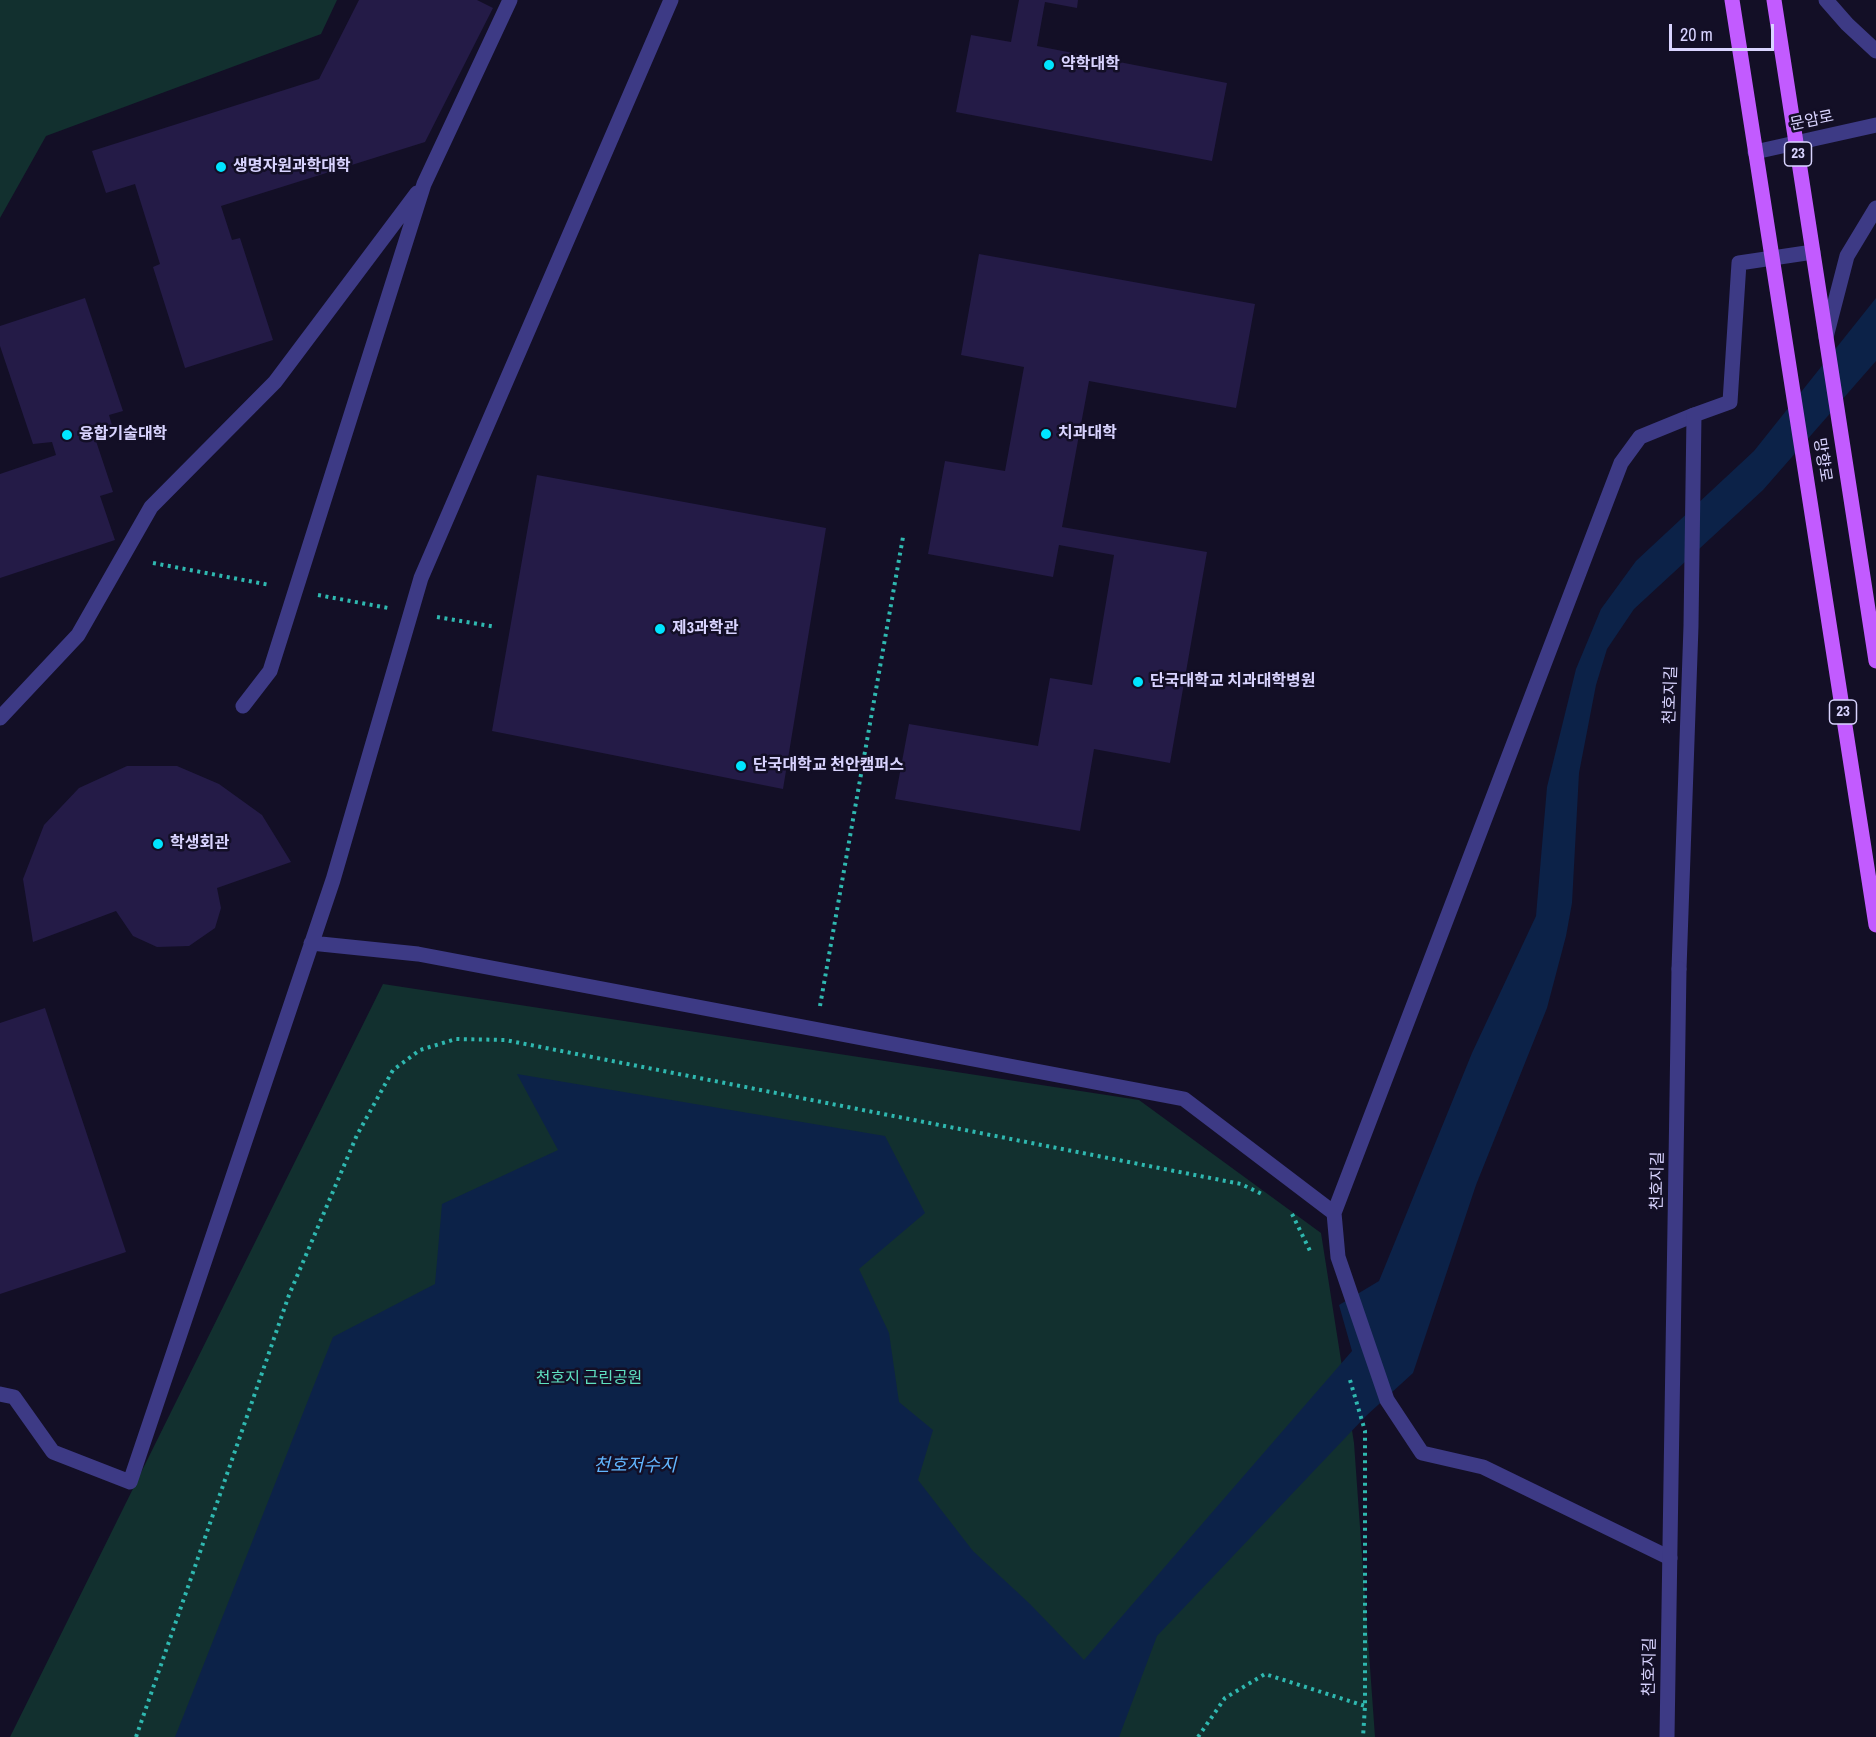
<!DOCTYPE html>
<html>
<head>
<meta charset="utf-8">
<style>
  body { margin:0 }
  #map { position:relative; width:1876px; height:1737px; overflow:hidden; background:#130f26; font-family:"Archivo Narrow",sans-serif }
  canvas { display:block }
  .scale { position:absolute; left:1669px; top:24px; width:105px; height:27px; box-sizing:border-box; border:3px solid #d9d4ff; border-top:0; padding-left:8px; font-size:18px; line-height:21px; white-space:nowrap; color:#d9d4ff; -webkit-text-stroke:4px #130f26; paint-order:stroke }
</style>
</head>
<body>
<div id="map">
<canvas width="1876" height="1737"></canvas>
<div class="scale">20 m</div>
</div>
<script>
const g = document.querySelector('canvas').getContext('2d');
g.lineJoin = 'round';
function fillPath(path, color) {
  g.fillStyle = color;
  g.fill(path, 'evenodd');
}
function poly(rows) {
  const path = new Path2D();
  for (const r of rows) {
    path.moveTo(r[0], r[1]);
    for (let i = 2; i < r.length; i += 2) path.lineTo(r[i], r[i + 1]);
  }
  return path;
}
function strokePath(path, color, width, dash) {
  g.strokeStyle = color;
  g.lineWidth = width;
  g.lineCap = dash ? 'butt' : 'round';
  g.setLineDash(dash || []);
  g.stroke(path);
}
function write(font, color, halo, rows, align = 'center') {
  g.font = font + ' "Archivo Narrow","Noto Sans KR",sans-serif';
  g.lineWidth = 5;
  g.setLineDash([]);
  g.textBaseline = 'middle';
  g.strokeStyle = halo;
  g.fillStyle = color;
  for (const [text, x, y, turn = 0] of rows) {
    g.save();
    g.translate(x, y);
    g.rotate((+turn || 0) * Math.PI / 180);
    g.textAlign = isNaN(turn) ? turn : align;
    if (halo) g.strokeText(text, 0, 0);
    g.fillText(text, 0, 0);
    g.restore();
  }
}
fillPath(poly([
  [0,0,337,0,321,34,46,136,0,218],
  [383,984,1139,1100,1321,1233,1354,1443,1375,1737,10,1737]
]), '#12302f');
fillPath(poly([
  [1876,298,1876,361,1763,490,1634,609,1607,649,1596,685,1579,773,1572,903,1566,936,1547,1008,1476,1185,1413,1373,1366,1416,1157,1636,1119,1737,175,1737,333,1337,435,1284,442,1204,558,1150,517,1074,885,1136,925,1213,859,1269,889,1333,899,1402,933,1430,918,1480,973,1551,1030,1604,1084,1660,1352,1351,1339,1305,1379,1281,1472,1053,1536,916,1547,787,1576,669,1601,609,1636,561,1754,451]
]), '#0c2248');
fillPath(poly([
  [359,0,477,0,493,8,425,142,221,206,232,240,240,238,273,340,185,368,153,267,160,264,135,184,106,193,92,151,319,79],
  [1019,0,1078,0,1077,8,1045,2,1037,46,1227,83,1212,161,956,112,971,35,1011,42],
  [979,254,1255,304,1236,408,1089,381,1062,527,1207,552,1170,763,1094,749,1080,831,895,799,909,724,1038,746,1050,678,1092,685,1114,555,1059,545,1053,577,928,554,945,461,1005,471,1024,367,961,355],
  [85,298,123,411,109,415,114,432,95,438,113,492,100,496,115,540,0,578,0,474,56,455,52,442,33,444,0,346,0,326],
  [537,475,826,528,783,789,492,731],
  [127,766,177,766,219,784,262,815,291,862,217,888,221,908,215,928,189,946,157,947,133,936,116,911,33,942,23,879,44,825,79,788],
  [45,1008,126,1252,0,1294,0,1023]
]), '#241b47');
strokePath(poly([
  [153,563,270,585],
  [318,595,388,608],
  [437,617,496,627],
  [820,1006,903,537],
  [1292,1214,1311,1253],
  [1350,1380,1365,1431,1365,1706,1363,1737],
  [136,1737,289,1295,357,1135,393,1070,420,1050,456,1039,505,1040,1241,1184,1264,1195],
  [1198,1737,1225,1698,1265,1674,1365,1706]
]), '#2fb8b0', 4, [3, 4.5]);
strokePath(poly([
  [243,706,270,671,424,184,510,0],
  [0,718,78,635,151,507,275,382,417,193],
  [311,943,418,954,1184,1099,1334,1213],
  [0,1394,14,1397,53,1452,130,1482,333,880,421,578,671,0],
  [1670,1558,1483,1467,1422,1453,1387,1400,1338,1257,1334,1213,1621,463,1640,437,1694,415]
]), '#3d3a85', 15);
strokePath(poly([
  [1679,969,1691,626,1694,415,1730,402,1739,263,1813,252]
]), '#3d3a85', 15);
strokePath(poly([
  [1826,0,1847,24,1876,51],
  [1755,152,1876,125],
  [1826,337,1847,256,1876,208],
  [1667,1737,1679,969]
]), '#3d3a85', 15);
strokePath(poly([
  [1732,0,1876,925],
  [1774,0,1876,661]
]), '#c25bff', 15);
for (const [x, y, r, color] of [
  [1049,65,6,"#00e5ff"],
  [221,167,6,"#00e5ff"],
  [1046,434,6,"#00e5ff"],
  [67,435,6,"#00e5ff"],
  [660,629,6,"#00e5ff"],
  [1138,682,6,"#00e5ff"],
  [741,766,6,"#00e5ff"],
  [158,844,6,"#00e5ff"]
]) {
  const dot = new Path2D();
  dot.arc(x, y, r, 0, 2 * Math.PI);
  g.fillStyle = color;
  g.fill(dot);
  strokePath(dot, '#130f26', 2);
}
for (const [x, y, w] of [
  [1798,154,27],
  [1843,712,27]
]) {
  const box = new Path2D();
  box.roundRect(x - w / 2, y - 12, w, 24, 4.5);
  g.fillStyle = '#130f26';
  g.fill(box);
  strokePath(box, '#d9d4ff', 1.5);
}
write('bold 15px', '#d9d4ff', null, [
  ["23",1798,154],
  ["23",1843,712]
]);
write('bold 16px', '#d9d4ff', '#130f26', [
  ["약학대학",1061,65],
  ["생명자원과학대학",233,167],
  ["치과대학",1058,434],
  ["융합기술대학",79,435],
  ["제3과학관",672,629],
  ["단국대학교 치과대학병원",1150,682],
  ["단국대학교 천안캠퍼스",753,766],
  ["학생회관",170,844]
], 'left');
write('16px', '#d9d4ff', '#130f26', [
  ["문암로",1812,121,-12],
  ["망향로",1822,460,81],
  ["천호지길",1671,695,-88],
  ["천호지길",1658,1181,-89],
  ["천호지길",1650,1667,-89]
]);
write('16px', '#5fe0c0', '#130f26', [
  ["천호지 근린공원",589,1379]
]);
write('italic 18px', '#62b6ff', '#130f26', [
  ["천호저수지",635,1466]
]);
</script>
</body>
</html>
